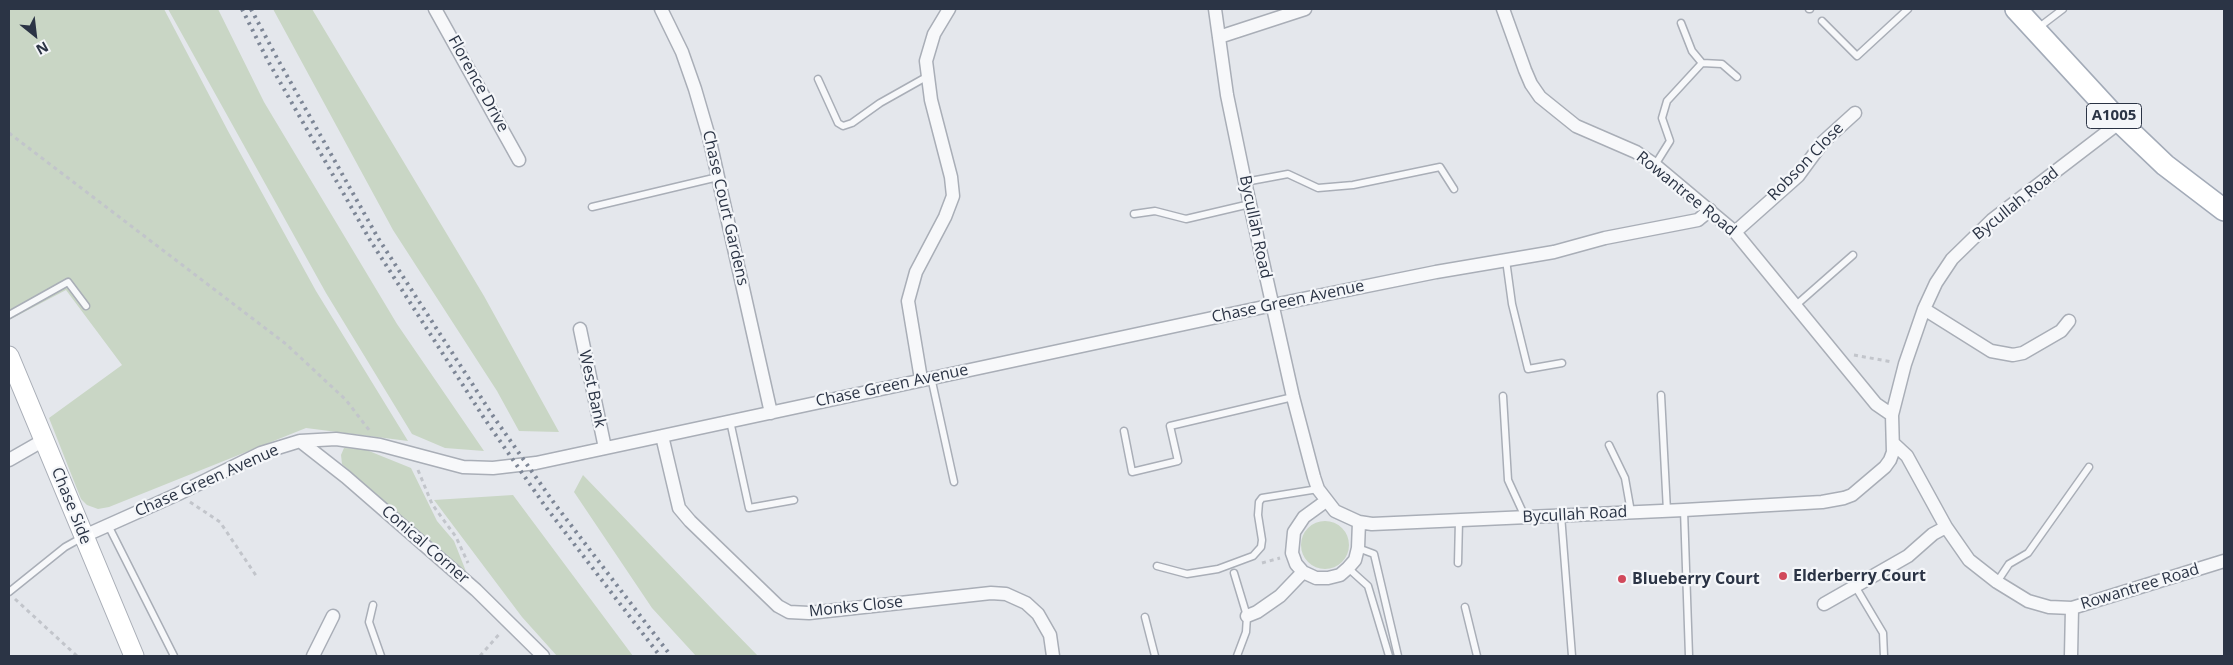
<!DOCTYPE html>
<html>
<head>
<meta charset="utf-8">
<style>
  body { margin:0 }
  #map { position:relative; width:2233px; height:665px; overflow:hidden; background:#e4e7ec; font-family:"Open Sans",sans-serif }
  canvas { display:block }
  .frame { position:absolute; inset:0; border:10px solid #2b3445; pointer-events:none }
  .north { position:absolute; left:10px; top:10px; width:50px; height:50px; -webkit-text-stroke:4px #f4f6f9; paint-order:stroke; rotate:151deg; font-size:14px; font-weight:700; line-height:20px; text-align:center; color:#2b3445 }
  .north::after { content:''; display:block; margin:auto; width:18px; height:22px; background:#2b3445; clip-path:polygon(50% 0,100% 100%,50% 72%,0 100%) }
</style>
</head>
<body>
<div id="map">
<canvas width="2233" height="665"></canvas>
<div class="frame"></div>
<div class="north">N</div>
</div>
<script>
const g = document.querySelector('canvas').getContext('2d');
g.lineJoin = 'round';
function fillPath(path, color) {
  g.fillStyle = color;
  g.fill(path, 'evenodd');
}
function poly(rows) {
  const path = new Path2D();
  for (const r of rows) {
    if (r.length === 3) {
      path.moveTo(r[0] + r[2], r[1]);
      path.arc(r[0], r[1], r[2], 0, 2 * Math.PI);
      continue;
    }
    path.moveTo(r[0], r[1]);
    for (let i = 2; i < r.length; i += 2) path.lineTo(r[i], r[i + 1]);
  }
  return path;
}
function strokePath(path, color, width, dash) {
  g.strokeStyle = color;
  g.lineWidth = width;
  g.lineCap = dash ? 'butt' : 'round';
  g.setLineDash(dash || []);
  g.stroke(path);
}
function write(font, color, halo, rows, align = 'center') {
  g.font = font + ' "Open Sans",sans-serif';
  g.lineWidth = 4.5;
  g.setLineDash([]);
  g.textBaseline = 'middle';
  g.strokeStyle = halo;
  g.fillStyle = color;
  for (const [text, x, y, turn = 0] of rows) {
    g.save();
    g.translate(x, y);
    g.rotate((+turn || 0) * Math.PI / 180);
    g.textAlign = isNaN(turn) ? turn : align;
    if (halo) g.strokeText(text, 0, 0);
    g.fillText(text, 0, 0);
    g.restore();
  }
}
fillPath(poly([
  [9,9,164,9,228,131,316,291,408,441,306,428,109,507,98,509,87,505,81,499,49,418,122,365,66,290,9,320],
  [168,9,218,9,264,102,397,324,484,451,445,448,412,434,326,293],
  [273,9,312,9,484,296,559,432,519,431,497,391,393,230],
  [344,448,364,449,411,468,437,521,454,541,467,574,342,464,341,455],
  [583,475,715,612,758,656,696,656,652,608,574,492],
  [513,495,633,656,557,656,522,617,434,500],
  [1325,545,24]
]), '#c9d6c5');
const lane = poly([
  [1809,9,1810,9],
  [1822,21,1857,56,1908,9],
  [1681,23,1692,51,1702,63,1722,64,1737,77],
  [2038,28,2063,9],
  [818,79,838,123,843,126,852,123,880,103,928,76],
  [1655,165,1670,141,1662,118,1667,101,1702,63],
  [1245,182,1288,174,1318,188,1353,185,1440,167,1454,189],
  [592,207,718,177],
  [1134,214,1155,211,1186,219,1250,204],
  [1506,260,1512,304,1528,369,1562,363],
  [1795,306,1853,255],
  [9,315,68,282,86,306],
  [931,377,954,482],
  [1661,395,1667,511],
  [1503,396,1508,480,1525,517],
  [730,421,749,508,794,500],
  [1124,431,1132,472,1178,461,1170,426,1293,397],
  [1609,445,1625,478,1631,512],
  [1684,510,1689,656],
  [1561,515,1572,656],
  [108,525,174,656],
  [1358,548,1374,554,1398,656],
  [1458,563,1459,520],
  [1157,566,1187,574,1218,569,1253,556,1261,547,1262,540,1258,515,1259,502,1262,498,1318,489],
  [1348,568,1368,586,1389,656],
  [1234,573,1247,616,1246,632,1237,656],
  [1997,582,2009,564,2028,553,2089,467],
  [1855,586,1883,633,1884,656],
  [9,592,65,547,83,537],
  [373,605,369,622,381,656],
  [1465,607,1477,656],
  [1145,617,1155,656]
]);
const street = poly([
  [435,9,519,160],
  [661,9,682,52,695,89,709,137,771,413],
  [1215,9,1227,95,1245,182,1293,397,1314,477,1318,489,1335,511,1359,522,1372,524,1684,510,1822,502,1844,498,1852,495,1885,467,1890,460,1893,452,1892,415,1905,364,1924,309,1936,283,1952,259,1992,220,2120,122],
  [1503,9,1525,70,1531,84,1540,97,1576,126,1636,152,1655,165,1735,232,1876,404,1892,415],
  [1219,37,1305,9],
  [1735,232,1798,176,1823,142,1855,113],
  [1924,309,1991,351,2013,355,2023,353,2061,331,2069,321],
  [580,329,605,448],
  [921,379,908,301,916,272,945,217,953,196,951,177,931,100,926,61,934,34,949,9],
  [662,436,679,508,690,521,778,606,789,612,809,613,991,593,1006,594,1026,603,1038,614,1050,635,1053,656],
  [300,441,346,477,476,590,543,656],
  [1893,443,1907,456,1946,527,1969,560,1997,582,2028,601,2049,607,2072,608,2224,561],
  [9,460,44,440],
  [1326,501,1304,517,1294,532,1292,553,1296,564,1303,572,1316,578,1328,578,1340,575,1348,568,1355,560,1358,548,1359,522],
  [84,536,178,494,261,453,300,441,336,439,380,445,463,467,493,468,536,463,1273,305,1436,272,1554,252,1605,238,1698,220,1710,210],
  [1824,604,1908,556,1933,534,1946,527],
  [1247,616,1257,612,1280,596,1303,572],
  [313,656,333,616],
  [2071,656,2072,608]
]);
const secondary = poly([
  [9,356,134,656]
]);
const primary = poly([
  [2016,9,2120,122,2165,165,2224,210]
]);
strokePath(lane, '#a9aeb7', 9);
strokePath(street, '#a9aeb7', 15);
strokePath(secondary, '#a9aeb7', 21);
strokePath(primary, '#a3abb8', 24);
strokePath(poly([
  [9,133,286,344,346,400,369,430],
  [1854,355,1892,362],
  [418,470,432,504,456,537,468,563],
  [190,502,220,522,257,577],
  [1262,563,1280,558],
  [15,599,77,656],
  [480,656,501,632]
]), '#c2c5cb', 3, [4, 4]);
strokePath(lane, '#f7f8fa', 6);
strokePath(street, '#f7f8fa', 12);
strokePath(secondary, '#fff', 19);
strokePath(primary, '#fff', 21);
strokePath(poly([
  [242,9,268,61,370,240,484,418,545,506,660,656],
  [251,9,277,58,378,238,493,416,554,503,671,656]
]), '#7d8696', 4, [2.5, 5]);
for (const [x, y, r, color] of [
  [1783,576,5,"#d1495b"],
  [1622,579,5,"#d1495b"]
]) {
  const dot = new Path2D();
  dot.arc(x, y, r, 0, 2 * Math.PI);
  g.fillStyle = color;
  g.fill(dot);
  strokePath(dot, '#f4f6f9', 2);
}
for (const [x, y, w] of [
  [2114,116,55]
]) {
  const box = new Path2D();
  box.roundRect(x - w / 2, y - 12.5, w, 25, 4);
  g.fillStyle = '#f4f6f9';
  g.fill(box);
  strokePath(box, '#2b3445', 1);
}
write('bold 15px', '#2b3445', null, [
  ["A1005",2114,116]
]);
write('16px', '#2b3445', '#f4f6f9', [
  ["Florence Drive",478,84,61],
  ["Robson Close",1806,162,-46],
  ["Rowantree Road",1686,194,39],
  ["Bycullah Road",2016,204,-39],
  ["Chase Court Gardens",725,208,77],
  ["Bycullah Road",1255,227,78],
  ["Chase Green Avenue",1288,302,-12],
  ["Chase Green Avenue",892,386,-12],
  ["West Bank",592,389,78],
  ["Chase Green Avenue",207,481,-24],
  ["Chase Side",71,506,68],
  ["Bycullah Road",1575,515,-3],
  ["Conical Corner",425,545,41],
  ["Rowantree Road",2140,587,-17],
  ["Monks Close",856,607,-6]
]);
write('bold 16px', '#2b3445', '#f4f6f9', [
  ["Elderberry Court",1793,576],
  ["Blueberry Court",1632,579]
], 'left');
</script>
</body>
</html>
